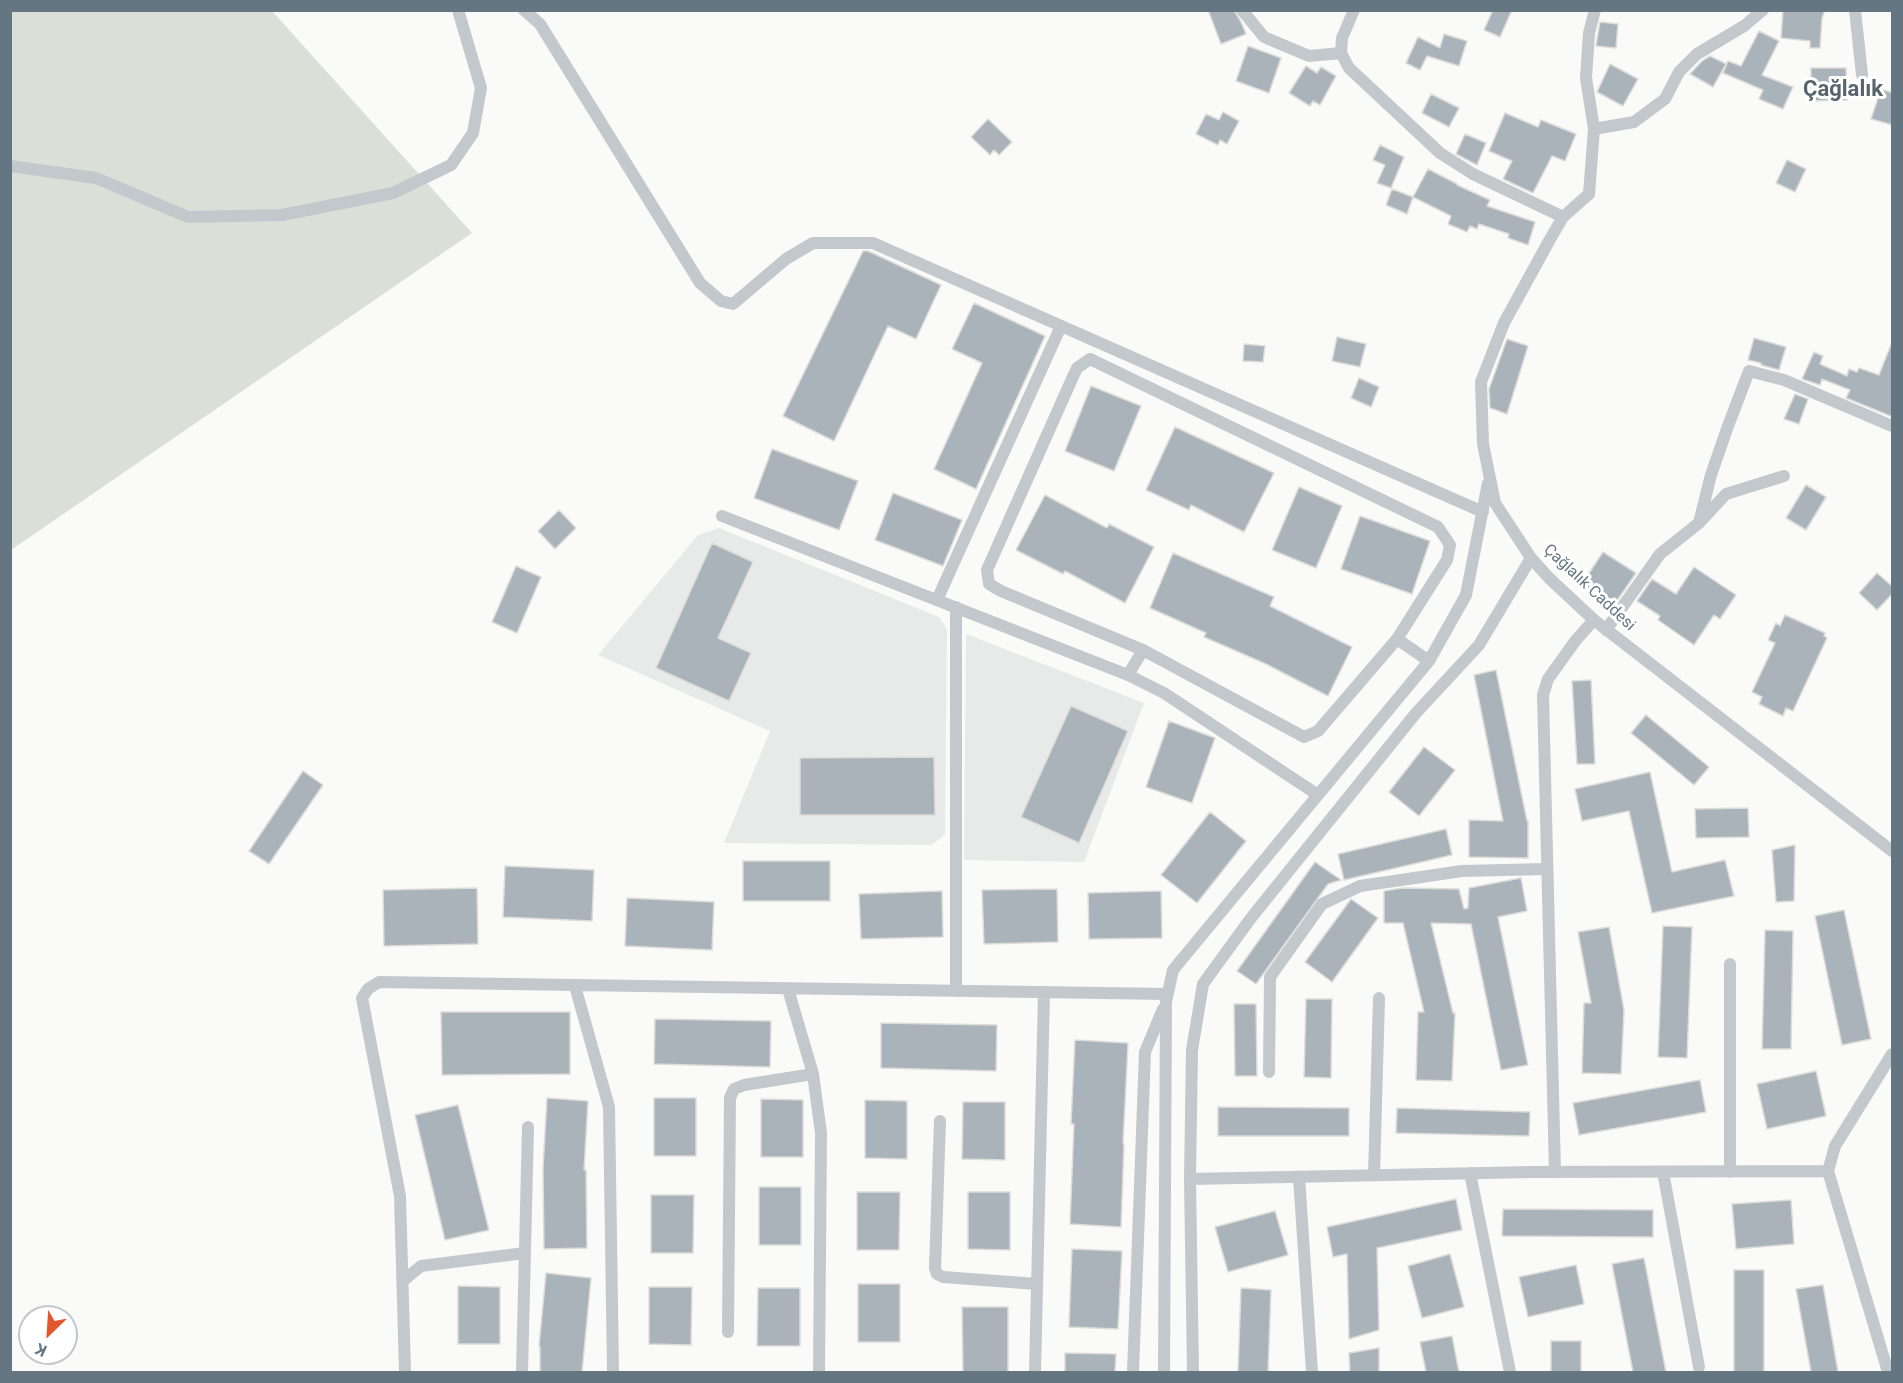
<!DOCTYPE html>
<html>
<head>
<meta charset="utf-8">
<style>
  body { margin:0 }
  #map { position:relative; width:1903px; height:1383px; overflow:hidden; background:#fafaf8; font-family:Roboto,sans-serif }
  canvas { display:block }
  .frame { position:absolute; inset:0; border:12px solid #657683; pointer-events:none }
  .north { position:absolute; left:18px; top:1305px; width:60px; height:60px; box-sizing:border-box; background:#fff; border:2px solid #c1c8cd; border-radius:50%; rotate:205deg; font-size:16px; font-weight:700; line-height:24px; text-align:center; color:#657683 }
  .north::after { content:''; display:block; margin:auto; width:21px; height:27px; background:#e4572e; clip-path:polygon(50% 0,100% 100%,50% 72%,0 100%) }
</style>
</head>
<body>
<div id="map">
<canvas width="1903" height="1383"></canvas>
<div class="frame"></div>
<div class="north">K</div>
</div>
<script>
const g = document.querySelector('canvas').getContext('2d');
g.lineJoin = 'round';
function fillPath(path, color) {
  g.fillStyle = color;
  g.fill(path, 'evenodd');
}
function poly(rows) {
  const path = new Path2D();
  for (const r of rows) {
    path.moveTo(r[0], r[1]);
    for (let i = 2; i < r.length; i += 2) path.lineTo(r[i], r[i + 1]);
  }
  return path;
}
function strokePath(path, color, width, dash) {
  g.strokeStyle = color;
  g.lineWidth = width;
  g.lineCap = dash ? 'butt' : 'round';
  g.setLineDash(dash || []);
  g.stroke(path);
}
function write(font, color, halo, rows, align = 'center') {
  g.font = font + ' Roboto,sans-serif';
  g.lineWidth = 6;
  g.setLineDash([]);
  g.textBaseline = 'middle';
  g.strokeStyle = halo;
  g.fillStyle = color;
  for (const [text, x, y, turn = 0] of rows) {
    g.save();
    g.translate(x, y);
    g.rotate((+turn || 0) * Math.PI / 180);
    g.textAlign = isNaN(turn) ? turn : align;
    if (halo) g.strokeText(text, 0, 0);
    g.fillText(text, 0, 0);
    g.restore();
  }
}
fillPath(poly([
  [719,528,939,617,947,629,945,834,932,845,724,843,770,731,598,655,698,535],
  [966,634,1144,703,1084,862,964,860]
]), '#e8e9e9');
fillPath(poly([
  [11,11,272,11,472,233,11,550]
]), '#dadfd7');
const building = poly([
  [1208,10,1234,10,1241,22,1246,34,1221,44,1208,10],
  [1493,10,1512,10,1500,37,1484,30,1493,10],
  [1783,10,1825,10,1822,18,1820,48,1810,48,1810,41,1781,38,1783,10],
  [1600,22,1618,24,1616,48,1596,46,1600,22],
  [1759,31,1779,41,1762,75,1793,87,1783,109,1759,99,1763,90,1723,73,1728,61,1741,66,1759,31],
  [1444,34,1467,41,1459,66,1427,56,1420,70,1406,63,1418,37,1440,48,1444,34],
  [1248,46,1281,58,1269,93,1236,81,1248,46],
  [1710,56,1726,64,1713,87,1690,74,1702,61,1710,56],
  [1610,64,1638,79,1623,106,1597,92,1610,64],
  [1306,66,1317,73,1321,67,1336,76,1320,105,1313,101,1310,106,1289,93,1306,66],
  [1811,68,1846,68,1847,100,1811,101,1811,68],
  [1881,89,1893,93,1893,125,1871,119,1881,89],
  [1431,94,1459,108,1449,127,1422,113,1431,94],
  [1223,112,1239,121,1227,144,1220,140,1218,145,1196,134,1206,114,1219,120,1223,112],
  [1505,113,1538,127,1541,120,1576,134,1565,161,1552,156,1533,193,1503,179,1512,161,1489,151,1505,113],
  [988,119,1012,142,999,155,994,150,990,155,971,137,988,119],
  [1465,134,1486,143,1477,165,1456,154,1465,134],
  [1380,145,1404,157,1391,188,1377,183,1385,165,1373,160,1380,145],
  [1787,160,1806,169,1795,192,1776,183,1787,160],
  [1428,169,1457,184,1457,185,1490,200,1487,206,1535,222,1528,245,1508,238,1509,234,1479,224,1477,229,1470,226,1467,232,1448,224,1451,216,1413,197,1428,169],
  [1392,189,1413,197,1407,214,1386,205,1392,189],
  [863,251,868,251,941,285,916,339,888,326,834,441,783,416,863,251],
  [974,303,1045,336,976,489,934,469,982,363,952,349,974,303],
  [1337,337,1366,344,1360,367,1332,361,1337,337],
  [1754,338,1786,347,1779,370,1761,365,1761,363,1748,360,1754,338],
  [1507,339,1528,346,1507,414,1490,408,1489,389,1507,339],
  [1892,342,1893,417,1846,398,1850,390,1822,379,1820,385,1802,379,1814,352,1823,356,1820,364,1847,376,1849,369,1857,372,1859,368,1879,375,1892,342],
  [1244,344,1265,346,1263,362,1243,361,1244,344],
  [1359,378,1379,387,1371,407,1351,398,1359,378],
  [1091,386,1141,406,1114,471,1065,451,1091,386],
  [1795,394,1808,399,1799,424,1784,419,1795,394],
  [1175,427,1274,473,1244,532,1191,505,1189,510,1146,490,1175,427],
  [772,449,858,481,839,530,754,498,772,449],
  [1806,485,1826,497,1806,530,1786,518,1806,485],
  [1299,487,1342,506,1316,568,1272,550,1299,487],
  [893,493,962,520,943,566,875,540,893,493],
  [1045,495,1107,528,1109,524,1154,547,1125,603,1065,571,1063,574,1016,550,1045,495],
  [559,510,576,528,555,549,538,531,559,510],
  [1360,516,1430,541,1412,594,1341,569,1360,516],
  [712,543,753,562,718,638,751,653,729,701,656,668,712,543],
  [1603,552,1636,573,1614,605,1582,584,1603,552],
  [1173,553,1274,597,1270,606,1352,647,1328,696,1266,664,1204,637,1206,633,1150,608,1173,553],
  [516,566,541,577,517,633,492,622,516,566],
  [1694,567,1736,595,1720,619,1714,615,1694,645,1658,620,1660,616,1637,601,1652,579,1676,594,1694,567],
  [1877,573,1893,587,1893,593,1877,610,1859,593,1877,573],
  [1785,615,1825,633,1824,636,1827,638,1793,711,1786,708,1783,716,1759,704,1762,697,1752,692,1775,643,1768,640,1776,623,1780,626,1785,615],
  [1496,670,1527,821,1528,821,1528,858,1469,857,1469,820,1503,821,1474,675,1496,670],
  [1591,680,1595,764,1577,764,1572,681,1591,680],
  [1071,706,1128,731,1079,843,1021,817,1071,706],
  [1646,715,1709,767,1694,785,1631,733,1646,715],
  [1169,721,1215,738,1192,803,1146,787,1169,721],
  [1424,747,1455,770,1419,816,1389,792,1424,747],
  [934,757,935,815,800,815,800,758,934,757],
  [303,771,323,785,269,864,249,851,303,771],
  [1650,772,1672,872,1725,860,1734,896,1652,913,1629,811,1582,821,1575,789,1650,772],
  [1748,808,1749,837,1696,838,1695,809,1748,808],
  [1210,812,1246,841,1197,903,1161,875,1210,812],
  [1446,829,1452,855,1344,880,1338,854,1446,829],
  [1795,845,1794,901,1776,902,1772,850,1795,845],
  [743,861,830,861,830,901,743,901,743,861],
  [1315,862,1341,880,1328,884,1256,984,1237,971,1315,862],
  [505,866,594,870,592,921,503,917,505,866],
  [1521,878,1527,911,1498,917,1528,1065,1501,1070,1471,924,1431,923,1453,1013,1455,1013,1452,1081,1416,1080,1418,1012,1424,1012,1403,923,1384,923,1384,891,1402,888,1459,889,1464,909,1468,908,1469,888,1521,878],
  [477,888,478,944,384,946,383,890,477,888],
  [1057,889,1058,942,984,944,982,890,1057,889],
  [942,891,943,937,861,939,859,894,942,891],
  [1161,891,1162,938,1089,939,1088,893,1161,891],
  [627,898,714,902,712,950,625,946,627,898],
  [1351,899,1378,918,1332,982,1305,962,1351,899],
  [1844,910,1871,1039,1842,1045,1815,916,1844,910],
  [1663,926,1692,927,1687,1058,1658,1057,1663,926],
  [1609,927,1624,1010,1621,1074,1582,1073,1584,1003,1591,1003,1578,932,1609,927],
  [1765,930,1793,931,1791,1049,1762,1049,1765,930],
  [1306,999,1332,999,1331,1078,1304,1077,1306,999],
  [1234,1004,1256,1004,1257,1076,1235,1076,1234,1004],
  [441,1012,570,1012,570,1074,442,1075,441,1012],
  [655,1019,771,1021,770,1067,654,1064,655,1019],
  [881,1023,997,1025,996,1071,881,1068,881,1023],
  [1075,1040,1128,1043,1123,1144,1124,1144,1121,1227,1070,1224,1074,1124,1071,1124,1075,1040],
  [1816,1071,1826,1116,1767,1129,1757,1084,1816,1071],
  [1700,1080,1706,1112,1579,1135,1573,1103,1700,1080],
  [547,1098,588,1101,584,1170,586,1170,587,1248,544,1249,543,1168,547,1098],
  [654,1098,696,1098,696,1156,654,1156,654,1098],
  [761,1099,803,1100,803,1157,761,1157,761,1099],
  [865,1100,907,1101,907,1159,865,1158,865,1100],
  [963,1102,1005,1102,1005,1160,962,1159,963,1102],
  [458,1105,489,1230,445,1240,415,1115,458,1105],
  [1218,1107,1349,1108,1349,1136,1218,1136,1218,1107],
  [1397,1108,1530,1112,1529,1136,1396,1133,1397,1108],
  [759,1187,801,1187,801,1245,759,1245,759,1187],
  [857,1192,900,1192,899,1250,857,1250,857,1192],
  [968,1192,1010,1192,1010,1250,968,1249,968,1192],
  [651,1195,694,1195,693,1253,651,1253,651,1195],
  [1456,1199,1462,1230,1377,1248,1379,1330,1349,1339,1347,1254,1333,1257,1327,1227,1456,1199],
  [1791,1200,1794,1244,1736,1249,1732,1204,1791,1200],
  [1503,1209,1653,1210,1653,1237,1502,1236,1503,1209],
  [1275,1211,1288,1255,1228,1272,1215,1227,1275,1211],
  [1072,1249,1122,1251,1118,1329,1069,1327,1072,1249],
  [1450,1254,1464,1307,1422,1318,1408,1266,1450,1254],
  [1644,1258,1666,1372,1633,1372,1612,1264,1644,1258],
  [1576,1265,1584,1304,1528,1317,1519,1277,1576,1265],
  [1734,1270,1764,1270,1764,1372,1734,1372,1734,1270],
  [546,1273,591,1278,582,1372,540,1372,540,1346,539,1346,546,1273],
  [858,1284,900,1284,900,1342,858,1342,858,1284],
  [1823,1285,1838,1372,1811,1372,1796,1289,1823,1285],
  [458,1286,500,1287,500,1344,458,1344,458,1286],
  [649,1287,692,1287,691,1345,649,1344,649,1287],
  [758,1288,800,1288,800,1346,757,1346,758,1288],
  [1241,1288,1271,1290,1268,1372,1238,1372,1241,1288],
  [962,1307,1008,1307,1008,1372,963,1372,962,1307],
  [1452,1336,1459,1372,1426,1372,1420,1342,1452,1336],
  [1551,1341,1581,1341,1581,1372,1551,1372,1551,1341],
  [1379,1348,1379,1372,1350,1372,1349,1353,1379,1348],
  [1065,1353,1116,1354,1115,1372,1065,1372,1065,1353]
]);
fillPath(building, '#aab3b9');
strokePath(building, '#dcdcda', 1.5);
strokePath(poly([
  [524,10,540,24,700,283,721,301,733,304,786,259,813,243,873,243,1483,512],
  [1242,10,1264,37,1309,56,1341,53],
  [1354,10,1342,38,1341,53,1349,68,1440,153,1473,174,1563,217],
  [1595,10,1589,33,1586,78,1594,129,1589,194,1563,217,1549,241,1504,323,1481,382,1483,444,1495,503,1531,558,1549,578,1594,620,1892,851],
  [1855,10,1862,75],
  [1594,129,1634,122,1665,99,1679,72,1697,54,1744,26,1763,10],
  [10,166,96,178,188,217,282,215,393,193,451,165,473,133,481,88,458,10],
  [1090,359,1438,527,1450,545,1447,560,1397,639,1318,731,1304,737,1143,650,1001,591,989,584,987,570,1071,381,1077,368,1090,359],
  [722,516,1128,675,1164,693,1318,795],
  [1699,523,1711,475,1728,426,1749,371,1784,380,1892,426],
  [937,600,1061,326],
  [1606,630,1660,554,1699,523,1726,494,1784,476],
  [1397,639,1429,661],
  [1128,675,1143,650],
  [575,986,609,1107,613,1372],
  [788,989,813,1074,821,1133,819,1372],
  [956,991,956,607],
  [1269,1072,1270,977,1322,904,1360,886,1462,871,1547,869],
  [940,1121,935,1268,937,1274,943,1277,1037,1284],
  [1555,1172,1543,695,1548,679,1576,640,1594,620],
  [1663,1172,1699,1367],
  [1730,1172,1730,964],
  [1470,1173,1510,1372],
  [1374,1175,1379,998],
  [1299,1177,1312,1372],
  [1190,1179,1532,1172,1828,1171],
  [403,1281,421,1266,525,1253],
  [728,1332,730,1098,734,1089,744,1085,813,1074],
  [405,1372,400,1196,362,998,368,989,379,982,1168,994],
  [522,1372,528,1127],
  [1035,1372,1044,992],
  [1133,1372,1145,1052,1163,1009],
  [1164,1372,1166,1002,1173,970,1429,661,1466,595,1488,483],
  [1193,1372,1190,1179,1192,1050,1203,984,1251,918,1416,713,1479,645,1531,558],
  [1888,1372,1828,1171,1835,1146,1892,1054]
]), '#c3c8cc', 12);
write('16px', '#657683', '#fff', [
  ["Çağlalık Caddesi",1589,588,43]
]);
write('bold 22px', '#57646e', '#fff', [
  ["Çağlalık",1843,90]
]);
</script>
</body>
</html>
